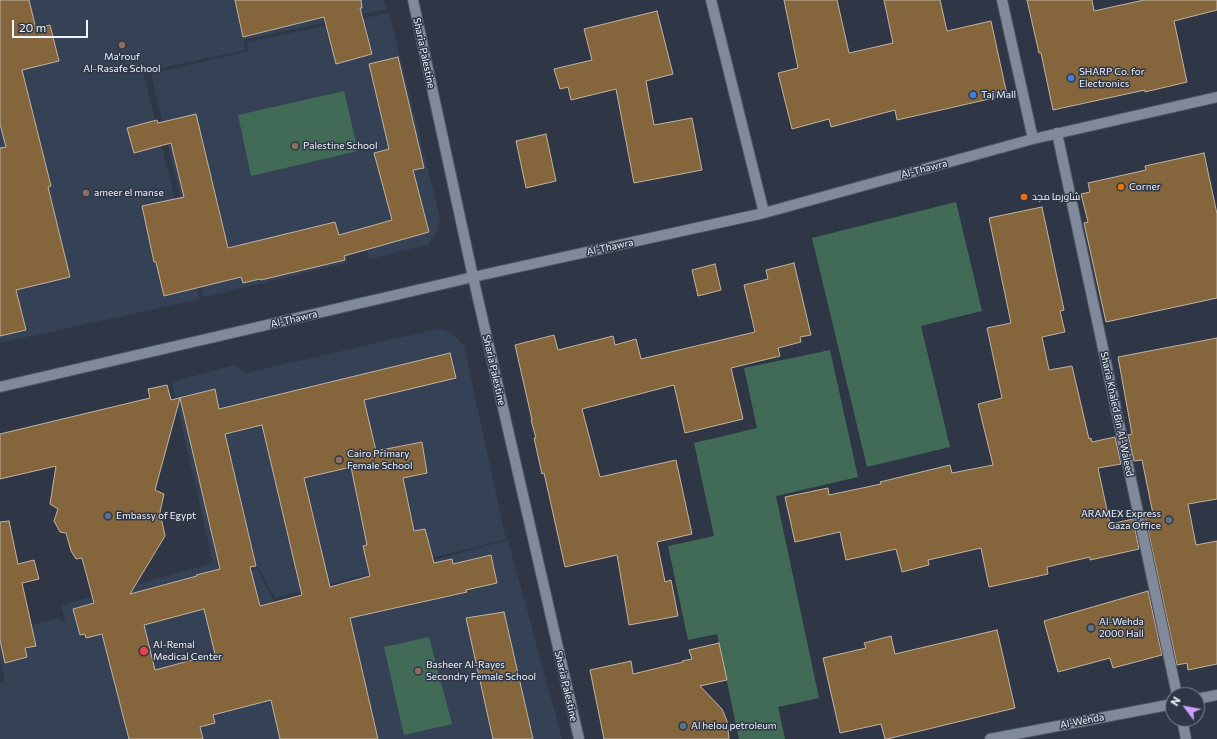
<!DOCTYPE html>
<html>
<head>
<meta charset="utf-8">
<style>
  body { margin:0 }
  #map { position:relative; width:1217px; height:739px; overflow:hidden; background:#2f3746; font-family:Commissioner,sans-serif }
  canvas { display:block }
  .north { position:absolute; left:1165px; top:687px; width:40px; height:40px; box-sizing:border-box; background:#2f3746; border:1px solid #7c8390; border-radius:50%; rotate:302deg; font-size:11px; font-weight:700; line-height:16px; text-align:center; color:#eff4fe }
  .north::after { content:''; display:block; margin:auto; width:14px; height:18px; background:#d19dfe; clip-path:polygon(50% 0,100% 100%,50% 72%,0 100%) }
  .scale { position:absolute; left:12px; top:20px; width:76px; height:18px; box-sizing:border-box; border:2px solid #eff4fe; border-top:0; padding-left:5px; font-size:12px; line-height:14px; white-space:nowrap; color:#eff4fe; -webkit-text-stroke:3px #2f3746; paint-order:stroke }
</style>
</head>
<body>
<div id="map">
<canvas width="1217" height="739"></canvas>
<div class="north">N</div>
<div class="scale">20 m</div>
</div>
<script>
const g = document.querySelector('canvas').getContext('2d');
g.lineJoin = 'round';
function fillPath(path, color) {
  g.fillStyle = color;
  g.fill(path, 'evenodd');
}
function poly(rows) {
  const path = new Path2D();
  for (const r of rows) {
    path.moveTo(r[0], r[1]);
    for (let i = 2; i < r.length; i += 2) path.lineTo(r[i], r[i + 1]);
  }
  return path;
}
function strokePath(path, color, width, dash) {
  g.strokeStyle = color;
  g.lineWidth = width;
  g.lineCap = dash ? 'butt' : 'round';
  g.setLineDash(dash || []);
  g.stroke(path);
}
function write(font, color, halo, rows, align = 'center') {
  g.font = font + ' Commissioner,Cairo,sans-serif';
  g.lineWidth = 3;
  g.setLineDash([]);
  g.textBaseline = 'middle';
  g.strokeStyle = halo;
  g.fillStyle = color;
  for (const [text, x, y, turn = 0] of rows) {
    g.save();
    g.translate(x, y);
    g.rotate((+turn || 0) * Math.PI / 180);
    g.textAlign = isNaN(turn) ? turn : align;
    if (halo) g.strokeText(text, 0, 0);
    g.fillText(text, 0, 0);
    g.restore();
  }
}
fillPath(poly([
  [0,0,384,0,387,9,244,40,245,50,143,72,200,299,0,343],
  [389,13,440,218,436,233,428,245,370,259,367,251,347,255,347,263,204,297,151,74,249,51,247,42],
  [437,329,443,330,450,333,458,339,464,346,506,539,275,598,257,566,218,576,218,579,257,569,275,603,508,540,562,739,0,739,0,683,5,681,0,660,0,642,27,634,27,626,60,618,66,623,61,605,213,563,172,382,234,365,246,373]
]), '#354155');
fillPath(poly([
  [344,91,358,151,251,176,238,115],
  [956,202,982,311,921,326,950,447,867,467,812,238],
  [830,350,858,477,776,496,819,698,778,707,785,739,739,739,717,634,688,640,668,546,714,536,694,443,757,428,744,368],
  [429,637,452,724,404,735,384,647]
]), '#416b57');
const building = poly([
  [0,0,29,0,36,29,50,25,59,61,22,70,51,186,48,187,70,277,16,290,26,330,0,336,0,148,6,147,0,124,0,0],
  [235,0,361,0,362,8,360,8,372,54,336,64,324,17,243,37,235,0],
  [784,0,837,0,849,53,893,43,884,0,940,0,947,31,991,21,1007,95,897,120,895,110,831,127,829,119,792,129,778,73,798,68,784,0],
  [1027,0,1092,0,1094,11,1144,0,1217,0,1217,10,1174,21,1187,82,1145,92,1145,90,1053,110,1041,53,1039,53,1027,0],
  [657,11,673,74,646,81,654,125,692,118,702,170,634,183,616,89,571,100,568,87,560,89,554,69,592,60,584,29,657,11],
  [398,57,424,168,413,170,429,232,344,256,345,260,261,280,260,279,243,283,241,277,164,296,156,262,154,262,142,206,184,197,171,143,134,153,127,128,157,120,158,123,196,114,228,248,335,222,339,235,392,220,374,153,389,149,369,64,398,57],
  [546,134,556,181,526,188,516,141,546,134],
  [1204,153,1217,214,1217,298,1106,322,1084,223,1088,222,1081,194,1090,192,1088,183,1146,170,1145,166,1204,153],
  [1042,207,1064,310,1060,311,1065,332,1042,337,1049,370,1072,366,1089,439,1091,438,1092,442,1115,437,1121,464,1098,468,1110,524,1133,519,1139,549,1090,560,1090,557,1047,567,1048,574,989,587,981,548,928,560,929,565,902,572,896,549,846,560,840,532,795,542,785,497,828,488,829,495,881,484,880,482,950,465,952,473,993,465,978,404,1002,398,987,328,1011,323,989,218,1042,207],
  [794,263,811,335,800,337,801,342,778,348,780,356,731,368,743,419,685,433,674,385,582,409,600,477,676,460,692,534,657,542,665,582,671,580,678,616,629,625,617,555,565,567,544,473,542,474,534,438,536,438,531,420,532,420,515,345,554,335,558,350,613,336,615,345,636,339,641,359,755,332,744,285,768,279,766,270,794,263],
  [715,264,721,290,698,296,692,270,715,264],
  [1217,338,1217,499,1188,504,1196,545,1217,541,1217,664,1188,670,1187,663,1177,665,1145,516,1153,514,1142,460,1134,461,1128,435,1132,434,1118,357,1217,338],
  [450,353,456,378,364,400,376,451,422,442,427,473,403,478,414,531,425,529,434,563,452,559,453,564,491,555,497,583,466,590,467,592,350,618,378,739,280,739,271,700,213,715,215,723,200,727,203,739,129,739,102,634,86,638,85,634,80,635,73,609,94,603,82,558,76,559,71,551,66,533,60,532,54,521,58,509,50,504,56,466,0,479,0,434,150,398,148,389,167,385,171,400,215,389,219,409,450,353],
  [180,398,220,569,196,575,197,576,130,594,165,536,160,512,164,494,155,490,180,398],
  [262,425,302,595,260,606,250,567,256,566,225,434,262,425],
  [351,467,367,545,363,546,370,576,330,587,304,478,351,467],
  [204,609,215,654,155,670,144,625,204,609],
  [9,521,18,564,34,560,39,579,22,583,36,646,25,648,27,657,5,663,0,640,0,522,9,521],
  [1148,591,1162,655,1113,668,1110,658,1058,672,1044,621,1148,591],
  [504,612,533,739,493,739,466,618,504,612],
  [997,630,1015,708,887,739,885,739,881,724,840,733,823,658,866,648,864,643,891,636,895,654,997,630],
  [719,643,727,680,700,686,722,709,727,721,729,739,604,739,590,670,631,661,633,674,683,662,682,661,692,659,689,650,719,643]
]);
fillPath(building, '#85663c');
strokePath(building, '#c1b3a2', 1);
const street = poly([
  [711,0,764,213],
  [1002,0,1033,139],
  [1057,133,1177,695],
  [0,387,473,277,764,213,1033,139,1217,97],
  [1182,719,1186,739]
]);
const secondary = poly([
  [413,0,473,277,579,739],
  [1197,699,1217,695],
  [990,739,1173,704]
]);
strokePath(street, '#4f5663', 12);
strokePath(secondary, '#4f5663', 12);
strokePath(street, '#808a9b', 10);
strokePath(secondary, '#808a9b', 10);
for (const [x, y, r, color] of [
  [122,45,4,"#8d6e63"],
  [1071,78,4,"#3f7fe0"],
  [973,95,4,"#3f7fe0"],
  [295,146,4,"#8d6e63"],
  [1121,187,4,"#e8710a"],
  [86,193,4,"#8d6e63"],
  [1024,197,4,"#e8710a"],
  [339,460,4,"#8d6e63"],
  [108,516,4,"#5c6f8a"],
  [1169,520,4,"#5c6f8a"],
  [1091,628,4,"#5c6f8a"],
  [144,651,5,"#e0444e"],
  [418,671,4,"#8d6e63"],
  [683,726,4,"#5c6f8a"]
]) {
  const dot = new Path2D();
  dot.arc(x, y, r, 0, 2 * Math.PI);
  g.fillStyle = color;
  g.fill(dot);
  strokePath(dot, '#2f3746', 1.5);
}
write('10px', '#eff4fe', '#2f3746', [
  ["Sharia Palestine",424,53,78],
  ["Al-Thawra",924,169,-15],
  ["Al-Thawra",610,247,-12],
  ["Al-Thawra",294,319,-13],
  ["Sharia Palestine",494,370,77],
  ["Sharia Khaled Bin Al-Waleed",1117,414,78],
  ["Sharia Palestine",566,686,77],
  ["Al-Wehda",1082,721,-11]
]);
write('10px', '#eff4fe', '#2f3746', [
  ["Ma'rouf",122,57,"center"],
  ["Al-Rasafe School",122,69,"center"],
  ["SHARP Co. for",1079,72],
  ["Electronics",1079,84],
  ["Taj Mall",981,95],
  ["Palestine School",303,146],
  ["Corner",1129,187],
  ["ameer el manse",94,193],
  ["شاورما مجد",1032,197],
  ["Cairo Primary",347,454],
  ["Female School",347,466],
  ["ARAMEX Express",1161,514,"right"],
  ["Gaza Office",1161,526,"right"],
  ["Embassy of Egypt",116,516],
  ["Al-Wehda",1099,622],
  ["2000 Hall",1099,634],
  ["Al-Remal",153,645],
  ["Medical Center",153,657],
  ["Basheer Al-Rayes",426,665],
  ["Secondry Female School",426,677],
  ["Al helou petroleum",691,726]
], 'left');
</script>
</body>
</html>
